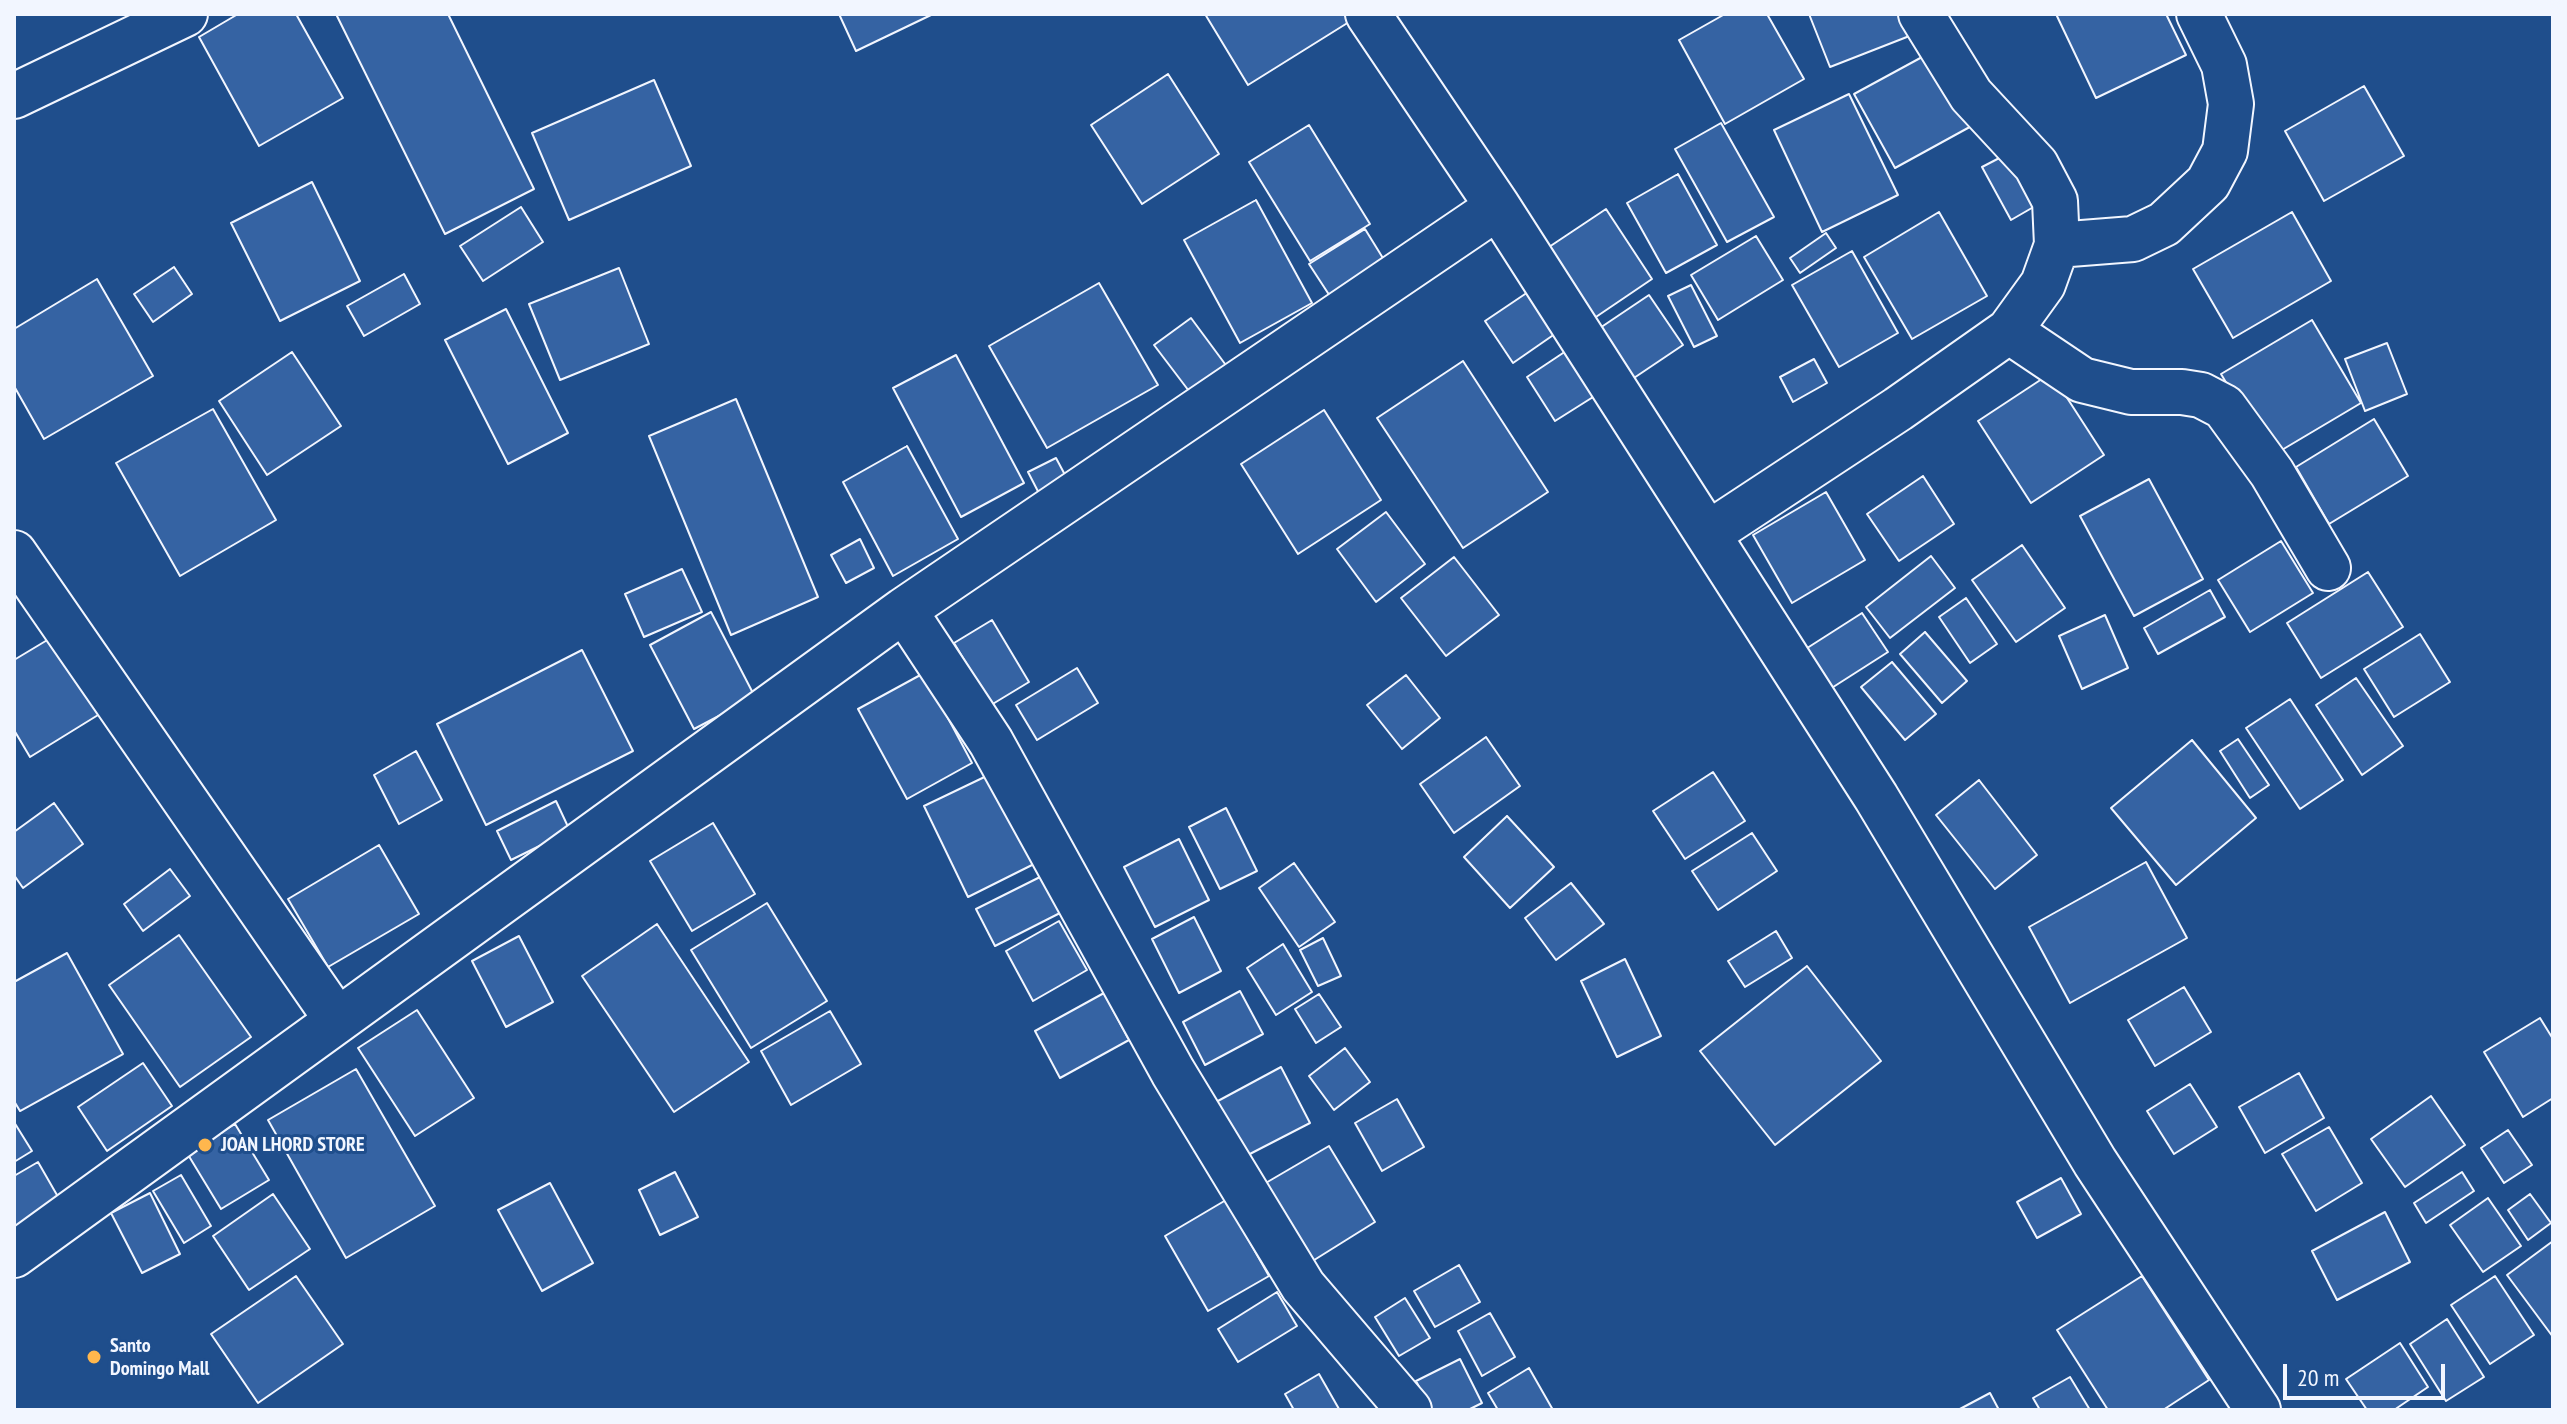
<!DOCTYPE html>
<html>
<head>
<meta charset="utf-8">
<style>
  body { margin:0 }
  #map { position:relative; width:2567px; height:1424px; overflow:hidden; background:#1f4e8c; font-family:"PT Sans Narrow",sans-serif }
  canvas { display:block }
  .frame { position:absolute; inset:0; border:16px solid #f2f6ff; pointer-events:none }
  .scale { position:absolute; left:2283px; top:1364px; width:162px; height:36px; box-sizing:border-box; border:4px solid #f2f6ff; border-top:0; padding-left:10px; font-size:24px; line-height:28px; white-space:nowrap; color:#f2f6ff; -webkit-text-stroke:6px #1f4e8c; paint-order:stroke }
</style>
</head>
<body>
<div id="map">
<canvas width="2567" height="1424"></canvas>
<div class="frame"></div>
<div class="scale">20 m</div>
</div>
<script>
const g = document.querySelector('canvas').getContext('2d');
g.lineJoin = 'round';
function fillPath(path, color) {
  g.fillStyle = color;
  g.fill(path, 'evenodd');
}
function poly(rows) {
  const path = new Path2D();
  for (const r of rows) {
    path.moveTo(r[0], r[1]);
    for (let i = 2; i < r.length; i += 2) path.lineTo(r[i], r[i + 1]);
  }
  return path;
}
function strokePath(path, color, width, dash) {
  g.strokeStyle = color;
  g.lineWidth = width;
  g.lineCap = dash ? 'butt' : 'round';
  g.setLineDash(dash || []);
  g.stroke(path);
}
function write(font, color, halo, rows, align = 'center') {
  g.font = font + ' "PT Sans Narrow",sans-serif';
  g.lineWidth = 6;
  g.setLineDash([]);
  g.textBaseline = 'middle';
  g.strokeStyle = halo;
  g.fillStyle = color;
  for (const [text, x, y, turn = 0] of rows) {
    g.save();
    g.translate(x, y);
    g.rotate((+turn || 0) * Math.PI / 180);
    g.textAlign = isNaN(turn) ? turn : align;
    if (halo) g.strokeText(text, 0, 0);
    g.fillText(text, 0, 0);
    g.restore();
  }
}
const building = poly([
  [238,14,296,14,343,98,259,146,199,37,238,14],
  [336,14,448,14,534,189,445,234,336,14],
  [839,14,931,14,931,15,856,51,839,14],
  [1205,14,1344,14,1349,22,1248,85,1205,14],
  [1725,14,1767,14,1804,79,1725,124,1679,40,1725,14],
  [1809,14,1904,14,1912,35,1830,67,1809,14],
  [2056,14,2166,14,2186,55,2096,98,2056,14],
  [1935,50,1977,123,1895,168,1854,94,1935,50],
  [1168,74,1219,154,1142,204,1091,125,1168,74],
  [654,80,691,166,569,220,532,133,654,80],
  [2364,86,2404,156,2324,201,2285,131,2364,86],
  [1849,94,1898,195,1822,232,1774,130,1849,94],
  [1721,123,1774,217,1727,242,1675,149,1721,123],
  [1309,125,1370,224,1310,261,1249,162,1309,125],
  [2009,153,2037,205,2011,220,1982,167,2009,153],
  [1678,174,1717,245,1666,273,1627,203,1678,174],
  [312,182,360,281,280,321,231,223,312,182],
  [1256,200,1312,303,1240,343,1184,240,1256,200],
  [521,207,543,242,483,281,460,246,521,207],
  [1606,209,1652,279,1590,321,1543,251,1606,209],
  [1939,212,1987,296,1912,339,1864,257,1939,212],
  [2292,212,2331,281,2233,338,2193,269,2292,212],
  [1365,229,1394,276,1339,310,1309,264,1365,229],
  [1826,233,1836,248,1800,273,1790,258,1826,233],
  [1756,236,1783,280,1718,320,1691,275,1756,236],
  [1852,251,1898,333,1839,367,1792,285,1852,251],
  [174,267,192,294,153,322,134,294,174,267],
  [619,268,649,344,560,380,529,304,619,268],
  [404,274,420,304,364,336,347,306,404,274],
  [97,279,153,376,44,439,14,386,14,329,97,279],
  [1099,283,1158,385,1047,448,989,346,1099,283],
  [1691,285,1717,336,1694,347,1668,296,1691,285],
  [1534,288,1562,329,1513,363,1485,321,1534,288],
  [1649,295,1683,345,1622,386,1588,336,1649,295],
  [506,309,568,433,508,464,445,340,506,309],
  [1191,318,1231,372,1195,399,1154,345,1191,318],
  [2312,320,2361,403,2270,457,2221,374,2312,320],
  [2387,343,2407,394,2365,411,2345,359,2387,343],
  [1572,347,1601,392,1555,421,1527,377,1572,347],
  [292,352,341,426,267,475,219,401,292,352],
  [956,355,1024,483,961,517,893,388,956,355],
  [1814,359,1827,383,1793,402,1780,377,1814,359],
  [1463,361,1548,492,1463,548,1377,418,1463,361],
  [2051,373,2104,455,2031,503,1978,421,2051,373],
  [736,399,818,597,731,635,649,436,736,399],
  [213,409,276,520,180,576,116,463,213,409],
  [1324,410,1381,500,1298,554,1241,464,1324,410],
  [2374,419,2408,476,2329,524,2296,467,2374,419],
  [907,446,958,539,893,576,843,482,907,446],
  [1056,458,1072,488,1044,503,1028,472,1056,458],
  [1923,476,1954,524,1899,561,1867,514,1923,476],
  [2149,479,2203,579,2134,616,2080,516,2149,479],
  [1826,492,1865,560,1792,603,1753,535,1826,492],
  [1386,512,1425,564,1376,602,1337,549,1386,512],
  [860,539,874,568,846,583,831,555,860,539],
  [2281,541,2313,593,2250,632,2218,580,2281,541],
  [2022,545,2065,608,2016,642,1972,580,2022,545],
  [1931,556,1955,588,1890,638,1866,607,1931,556],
  [1454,557,1499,615,1446,656,1401,598,1454,557],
  [682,569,702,612,644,637,625,594,682,569],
  [2368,572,2403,627,2321,678,2287,623,2368,572],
  [2210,590,2225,617,2158,654,2144,628,2210,590],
  [1966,598,1997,644,1970,663,1939,617,1966,598],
  [711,612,755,697,694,729,650,645,711,612],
  [1862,613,1888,652,1816,698,1790,659,1862,613],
  [2105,615,2128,668,2082,689,2059,636,2105,615],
  [992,620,1029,682,991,705,954,643,992,620],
  [64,630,111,707,30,757,14,730,14,660,64,630],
  [1925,632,1967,681,1942,703,1900,654,1925,632],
  [2420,634,2450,682,2394,717,2364,669,2420,634],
  [582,650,633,751,486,825,437,724,582,650],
  [1892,662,1936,714,1905,740,1861,687,1892,662],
  [1077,668,1098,703,1037,740,1016,705,1077,668],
  [924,673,972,763,907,799,858,709,924,673],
  [1406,675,1440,718,1402,749,1367,705,1406,675],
  [2356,678,2403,746,2362,775,2316,705,2356,678],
  [2290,699,2343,780,2300,809,2246,728,2290,699],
  [1486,737,1520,786,1454,833,1420,784,1486,737],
  [2238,739,2269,785,2250,798,2220,751,2238,739],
  [2192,740,2256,818,2176,885,2111,808,2192,740],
  [416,751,442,800,399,824,374,775,416,751],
  [997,771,1040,861,968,897,924,806,997,771],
  [1713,772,1745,821,1685,859,1653,811,1713,772],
  [1979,780,2037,855,1995,889,1936,815,1979,780],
  [556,801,570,831,511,860,497,831,556,801],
  [54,803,83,844,23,888,14,875,14,832,54,803],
  [1226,808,1257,871,1220,889,1189,827,1226,808],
  [1507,816,1554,867,1510,908,1464,857,1507,816],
  [713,823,755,894,692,931,650,861,713,823],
  [1752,833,1777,871,1718,910,1692,871,1752,833],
  [1179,839,1209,900,1155,927,1124,867,1179,839],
  [379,845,419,914,328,967,288,899,379,845],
  [2146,862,2187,938,2070,1003,2029,927,2146,862],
  [1294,863,1335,922,1299,947,1259,888,1294,863],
  [170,869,190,896,143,931,124,904,170,869],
  [1042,876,1060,913,995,946,976,909,1042,876],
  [1571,883,1604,924,1556,960,1525,918,1571,883],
  [767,903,827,1001,751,1048,691,950,767,903],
  [1194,917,1221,971,1179,993,1152,939,1194,917],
  [1059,921,1087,970,1033,1001,1006,951,1059,921],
  [657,924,749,1062,674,1112,582,976,657,924],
  [1776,931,1792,958,1745,987,1728,961,1776,931],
  [179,935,251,1037,180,1087,109,985,179,935],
  [519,936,553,1002,506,1027,472,961,519,936],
  [1323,938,1341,976,1318,986,1300,950,1323,938],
  [1283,944,1312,992,1276,1015,1247,968,1283,944],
  [67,953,123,1054,20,1111,14,1101,14,982,67,953],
  [1625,959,1661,1036,1617,1057,1581,981,1625,959],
  [1807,966,1881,1061,1775,1145,1700,1051,1807,966],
  [2184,987,2211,1032,2155,1066,2128,1020,2184,987],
  [1240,991,1263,1034,1205,1065,1183,1022,1240,991],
  [1104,993,1129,1040,1060,1078,1035,1031,1104,993],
  [1319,994,1341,1027,1316,1043,1295,1009,1319,994],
  [417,1010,474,1098,415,1136,358,1048,417,1010],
  [830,1011,861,1064,791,1105,761,1051,830,1011],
  [2540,1018,2553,1039,2553,1098,2523,1117,2484,1052,2540,1018],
  [1345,1048,1370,1082,1334,1110,1309,1076,1345,1048],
  [143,1063,172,1106,107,1151,78,1107,143,1063],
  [1281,1067,1310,1123,1244,1157,1216,1102,1281,1067],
  [356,1069,435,1206,346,1258,268,1120,356,1069],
  [2299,1073,2324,1118,2265,1153,2239,1107,2299,1073],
  [2190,1084,2217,1127,2174,1154,2147,1111,2190,1084],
  [2431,1096,2465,1145,2405,1187,2371,1139,2431,1096],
  [1397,1099,1424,1147,1382,1171,1355,1123,1397,1099],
  [14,1122,32,1151,14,1162,14,1122],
  [235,1124,269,1180,221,1209,187,1153,235,1124],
  [2329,1127,2362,1183,2316,1211,2282,1154,2329,1127],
  [2508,1130,2532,1165,2504,1183,2481,1148,2508,1130],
  [1329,1146,1375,1222,1311,1262,1264,1184,1329,1146],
  [38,1162,61,1202,14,1228,14,1176,38,1162],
  [675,1172,698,1217,660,1235,639,1190,675,1172],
  [2462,1172,2474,1191,2426,1223,2414,1203,2462,1172],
  [181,1175,211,1226,184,1243,153,1191,181,1175],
  [2061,1178,2081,1214,2037,1238,2017,1202,2061,1178],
  [550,1183,593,1263,542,1291,498,1210,550,1183],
  [150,1193,180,1254,142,1273,111,1213,150,1193],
  [273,1194,310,1249,249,1290,213,1236,273,1194],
  [2530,1194,2551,1223,2528,1240,2508,1210,2530,1194],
  [2488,1198,2521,1246,2483,1272,2450,1225,2488,1198],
  [1226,1200,1269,1276,1208,1311,1165,1236,1226,1200],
  [2385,1212,2410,1262,2337,1300,2312,1251,2385,1212],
  [2553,1241,2553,1337,2507,1275,2553,1241],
  [1459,1265,1480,1302,1435,1327,1414,1291,1459,1265],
  [296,1276,343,1344,258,1403,211,1334,296,1276],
  [2142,1276,2209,1380,2163,1410,2108,1410,2057,1330,2142,1276],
  [2495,1276,2534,1335,2490,1364,2451,1305,2495,1276],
  [1277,1292,1297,1326,1238,1362,1218,1329,1277,1292],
  [1405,1298,1430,1338,1399,1356,1375,1317,1405,1298],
  [1490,1313,1515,1357,1482,1376,1458,1331,1490,1313],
  [2447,1319,2484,1377,2446,1401,2410,1344,2447,1319],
  [2400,1343,2428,1387,2394,1410,2367,1410,2346,1379,2400,1343],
  [1460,1359,1482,1403,1468,1410,1431,1410,1416,1381,1460,1359],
  [1529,1368,1553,1410,1498,1410,1488,1393,1529,1368],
  [1319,1374,1339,1409,1294,1410,1285,1394,1319,1374],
  [2070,1377,2090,1410,2040,1410,2033,1398,2070,1377],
  [1990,1393,1999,1410,1958,1410,1990,1393]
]);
fillPath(building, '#3563a3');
strokePath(building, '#f2f6ff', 2);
const minor = poly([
  [1368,14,1498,207,1876,797,2095,1162,2258,1410],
  [2057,245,2133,239,2164,224,2208,183,2225,151,2231,104,2224,65,2199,14],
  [2009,331,2082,380,2131,392,2182,392,2201,395,2224,407,2272,473,2328,568],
  [1708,534,1898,409,2009,331,2043,284,2057,245,2055,201,2036,165,1971,95,1921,14],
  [14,553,337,1020],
  [904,610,991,742,1173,1072,1303,1286,1409,1410],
  [14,1255,904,610,1498,207]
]);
const tertiary = poly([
  [14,96,185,14]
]);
strokePath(minor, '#f2f6ff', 48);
strokePath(tertiary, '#f2f6ff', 48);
strokePath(minor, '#1f4e8c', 44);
strokePath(tertiary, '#1f4e8c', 44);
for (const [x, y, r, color] of [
  [205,1145,8,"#ffb74d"],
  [94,1357,8,"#ffb74d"]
]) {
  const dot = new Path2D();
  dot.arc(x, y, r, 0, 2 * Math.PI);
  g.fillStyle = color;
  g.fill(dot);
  strokePath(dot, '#1f4e8c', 3);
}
write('bold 20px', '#f2f6ff', '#1f4e8c', [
  ["JOAN LHORD STORE",221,1145],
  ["Santo",110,1346],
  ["Domingo Mall",110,1369]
], 'left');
</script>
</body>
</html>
